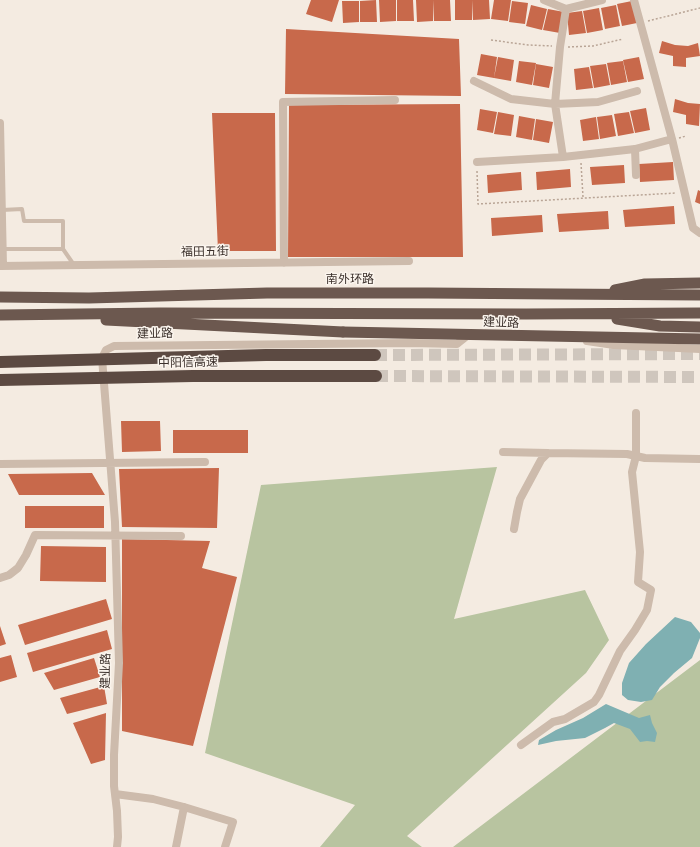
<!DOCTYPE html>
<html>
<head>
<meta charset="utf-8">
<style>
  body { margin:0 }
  canvas { display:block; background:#f4ebe1 }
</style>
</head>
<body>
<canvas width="700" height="847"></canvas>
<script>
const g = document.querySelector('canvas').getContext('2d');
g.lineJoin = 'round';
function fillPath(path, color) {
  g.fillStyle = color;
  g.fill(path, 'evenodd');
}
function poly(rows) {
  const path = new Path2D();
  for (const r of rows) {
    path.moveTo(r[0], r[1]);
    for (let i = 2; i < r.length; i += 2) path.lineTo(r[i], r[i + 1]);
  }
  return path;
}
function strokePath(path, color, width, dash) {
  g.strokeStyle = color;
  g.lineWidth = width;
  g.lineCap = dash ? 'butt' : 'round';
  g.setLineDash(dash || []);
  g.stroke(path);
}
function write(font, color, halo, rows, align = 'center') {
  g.font = font + ' "PT Sans Narrow","Noto Sans SC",sans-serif';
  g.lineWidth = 3;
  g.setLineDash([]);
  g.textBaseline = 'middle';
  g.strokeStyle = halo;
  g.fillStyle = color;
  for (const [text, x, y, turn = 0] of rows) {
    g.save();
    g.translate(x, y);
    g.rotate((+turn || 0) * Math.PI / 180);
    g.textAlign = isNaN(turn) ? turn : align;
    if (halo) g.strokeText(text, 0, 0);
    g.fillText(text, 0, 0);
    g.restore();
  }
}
fillPath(poly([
  [497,467,454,619,585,590,609,640,586,673,407,836,422,847,320,847,355,805,205,753,261,485],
  [700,660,700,847,453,847]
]), '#b8c4a0');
fillPath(poly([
  [675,617,691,622,700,633,700,638,692,658,674,673,660,687,652,700,641,702,628,700,622,695,622,683,629,663,646,644],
  [606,704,639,718,650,715,652,723,657,733,655,742,647,741,640,742,630,729,614,723,605,728,585,738,556,741,538,745,539,740,556,730,583,718]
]), '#7fb0b2');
fillPath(poly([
  [311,0,339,0,332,22,306,14],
  [376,0,377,22,360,22,360,1],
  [379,0,396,0,396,21,380,22],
  [397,0,413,0,414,21,397,21],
  [416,0,433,0,433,21,417,22],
  [433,0,450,0,451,21,434,21],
  [455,0,472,0,472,20,455,20],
  [472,0,489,0,490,19,473,20],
  [494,0,511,0,508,21,491,19],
  [342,1,359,1,359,22,343,23],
  [512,1,528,3,525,24,509,22],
  [632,1,637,23,622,26,617,4],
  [531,5,547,9,542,30,526,26],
  [616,5,620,26,605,29,601,8],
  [599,8,603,30,587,33,583,11],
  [548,9,564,12,560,33,543,30],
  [582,11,586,33,569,35,567,13],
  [286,29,459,39,461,96,285,94],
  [662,41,675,45,688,46,698,43,700,56,686,58,686,67,673,66,673,56,659,53],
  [481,54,497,57,494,78,477,75],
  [498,57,514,60,511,81,494,78],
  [639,57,644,79,628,82,623,60],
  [519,61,536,63,532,85,516,82],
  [623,61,627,82,611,85,607,63],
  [536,64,553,67,549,88,533,85],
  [606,64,610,85,594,88,590,66],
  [589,67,593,88,576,90,574,69],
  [675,99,688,103,700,104,699,126,686,124,686,115,673,112],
  [460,104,463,257,288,257,289,105],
  [646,108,650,130,635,133,630,111],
  [480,109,497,112,493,133,477,130],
  [498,112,514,115,511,136,494,134],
  [629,112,634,133,618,136,614,114],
  [212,113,275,113,276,251,218,251],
  [612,115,616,136,600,139,597,117],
  [519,116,535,119,532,140,516,137],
  [596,117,599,139,583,141,580,120],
  [536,119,553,122,549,143,533,140],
  [673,162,674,180,640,182,639,164],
  [624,165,625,183,592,185,590,167],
  [570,169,571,187,537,190,536,172],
  [521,172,522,190,488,193,487,175],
  [698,190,700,191,700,204,695,202],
  [674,206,675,224,625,227,623,210],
  [608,211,609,229,559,232,557,214],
  [542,215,543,232,492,236,491,218],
  [121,421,160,421,161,451,122,452],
  [173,430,248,430,248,453,173,453],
  [219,468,217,528,122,527,119,469],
  [92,473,105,495,19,495,8,474],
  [25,506,104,506,104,528,25,528],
  [122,539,210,541,202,568,237,577,193,746,122,731],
  [41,546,106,547,106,582,40,581],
  [106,599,112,619,25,645,18,625],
  [0,626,6,644,0,646],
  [107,630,112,649,33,672,27,653],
  [11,655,17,677,0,682,0,658],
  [94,658,100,677,54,690,44,673],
  [104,686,107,704,67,714,60,698],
  [106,713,105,760,91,764,73,723]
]), '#c8694b');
strokePath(poly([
  [375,355,700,354],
  [376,376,700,377]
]), '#cfc6bd', 12, [12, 6]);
strokePath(poly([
  [648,21,700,8],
  [491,40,528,45,552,46],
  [568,47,593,46,623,39],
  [679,138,686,136],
  [581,163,583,197],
  [477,171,478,204,676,193]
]), '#b9a596', 1.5, [2, 2]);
strokePath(poly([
  [2,210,22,209,24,221,63,221,63,249],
  [3,249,63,249,74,265]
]), '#cdbbac', 4);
strokePath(poly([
  [544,0,566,9,602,0],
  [634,0,672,139,693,228,700,233],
  [474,81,511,99,555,104,598,102,637,91],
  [0,123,3,266],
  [635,149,636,175],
  [563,157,555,104,560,47,566,9],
  [477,162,563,157,635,149,672,139],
  [284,263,283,102,395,100],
  [0,266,409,261],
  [587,341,614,345,700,349],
  [503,452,548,453],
  [0,464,205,462],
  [514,529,517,512,520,499,541,460,548,453,627,454,645,458,700,459],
  [0,578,9,575,18,568,26,555,35,535,181,536],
  [521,745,553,722,565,719,594,702,599,695,620,651,635,630,647,610,651,590,638,582,640,552,632,472,636,456,636,413],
  [115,794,153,799,184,807,233,822,225,847],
  [117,847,118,837,117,811,114,786,114,755,119,663,115,522,102,358,106,350,114,346,411,343,457,344,467,336,470,335],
  [176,847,184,807]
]), '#cdbbac', 8);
strokePath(poly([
  [615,290,645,284,700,283],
  [0,297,89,298,267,293,428,293,557,294,700,295],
  [0,315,160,313,526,314,700,313],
  [617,319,660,326,700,327],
  [106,320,343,332]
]), '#6c584f', 11);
strokePath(poly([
  [343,332,700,339]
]), '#6c584f', 11);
strokePath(poly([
  [0,362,266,355,375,355],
  [0,380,193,376,376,376]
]), '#5c4a42', 12);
write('12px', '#3b302b', '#fbf5ee', [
  ["福田五街",205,252,-1],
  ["南外环路",350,280],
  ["建业路",501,323,2],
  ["建业路",155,334,-1],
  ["中阳信高速",188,363,-1],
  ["建业路",106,671,-89]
]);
</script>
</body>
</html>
